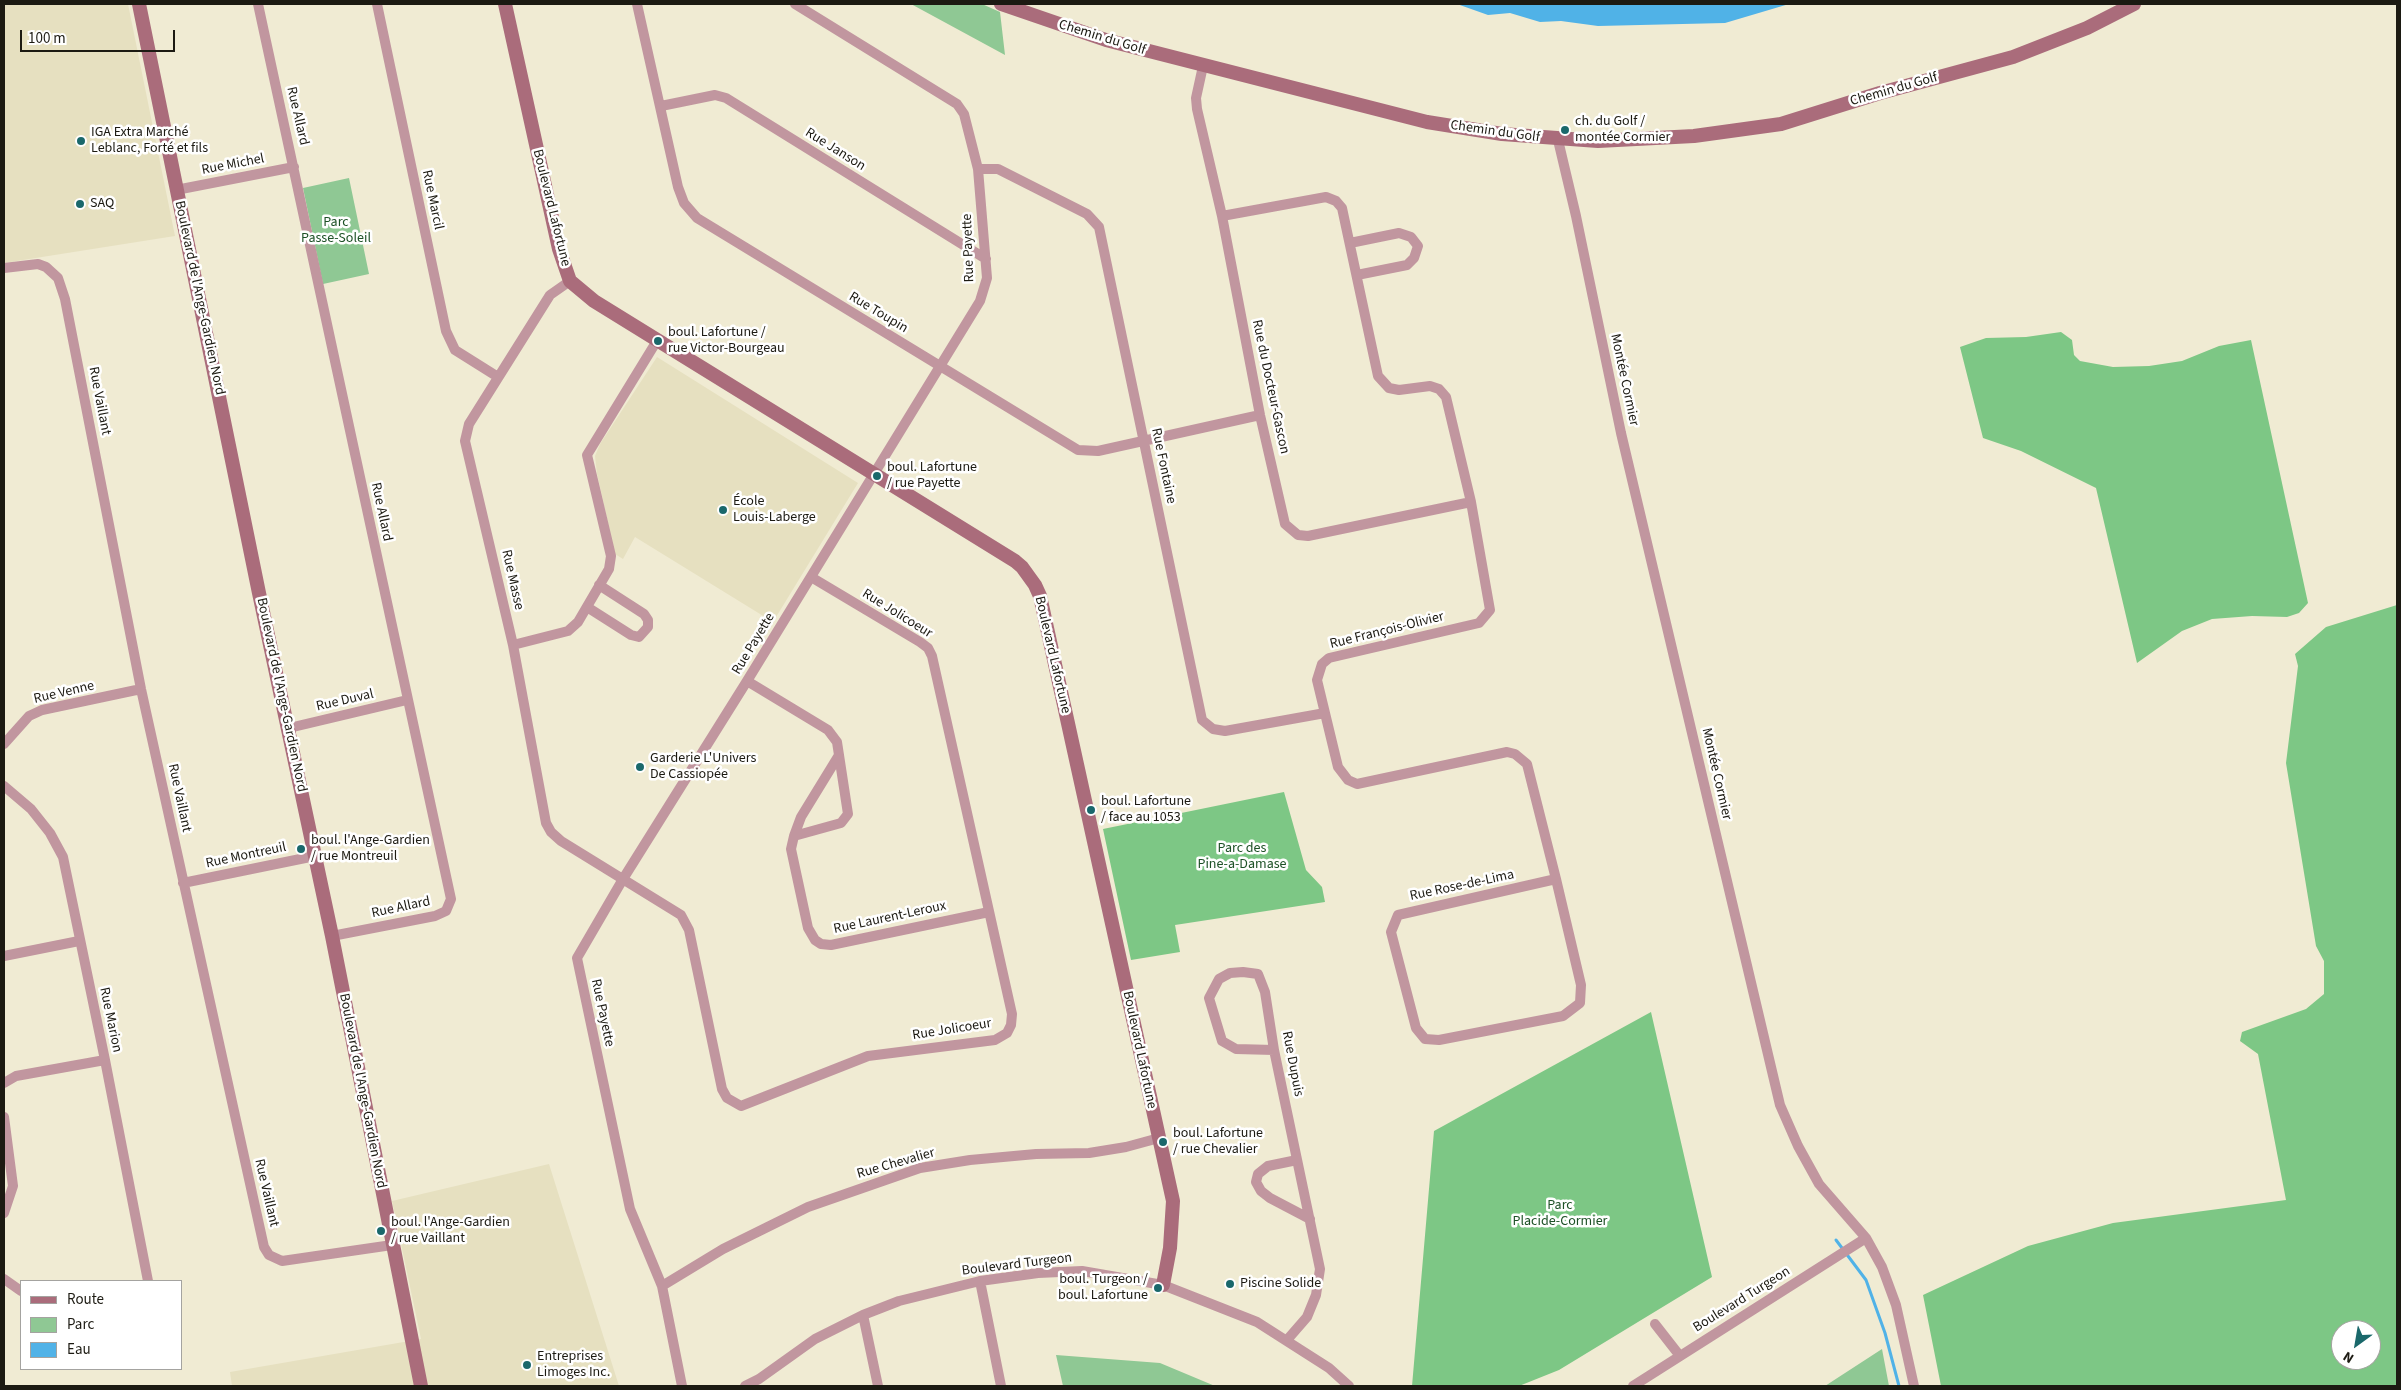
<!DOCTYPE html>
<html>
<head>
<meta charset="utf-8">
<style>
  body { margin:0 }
  #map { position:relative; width:2401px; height:1390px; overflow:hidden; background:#f0ebd3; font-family:"Source Sans 3",sans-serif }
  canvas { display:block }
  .frame { position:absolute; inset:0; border:5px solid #1c1a12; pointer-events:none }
  .legend { position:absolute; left:20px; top:1280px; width:162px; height:90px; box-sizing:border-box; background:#fff; border:1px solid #a4a3a0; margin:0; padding:6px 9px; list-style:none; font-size:15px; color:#1c1a12 }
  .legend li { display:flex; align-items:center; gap:10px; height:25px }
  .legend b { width:25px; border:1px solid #a4a3a0 }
  .north { position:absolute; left:2331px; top:1320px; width:50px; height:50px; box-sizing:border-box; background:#fff; border:1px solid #a4a3a0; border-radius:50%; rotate:212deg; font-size:14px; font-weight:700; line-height:20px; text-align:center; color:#1c1a12 }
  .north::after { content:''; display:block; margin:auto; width:18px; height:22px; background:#1a686b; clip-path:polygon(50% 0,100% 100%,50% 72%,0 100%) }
  .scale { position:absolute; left:20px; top:30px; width:155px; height:22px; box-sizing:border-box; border:2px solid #1c1a12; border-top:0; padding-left:6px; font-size:15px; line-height:18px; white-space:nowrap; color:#1c1a12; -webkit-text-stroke:4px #fff; paint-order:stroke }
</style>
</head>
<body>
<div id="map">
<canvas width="2401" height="1390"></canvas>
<div class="frame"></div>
<ul class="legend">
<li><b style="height:6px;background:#aa6c7b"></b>Route</li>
<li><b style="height:14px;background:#8fc894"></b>Parc</li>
<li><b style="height:14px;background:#50b2e7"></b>Eau</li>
</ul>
<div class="north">N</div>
<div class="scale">100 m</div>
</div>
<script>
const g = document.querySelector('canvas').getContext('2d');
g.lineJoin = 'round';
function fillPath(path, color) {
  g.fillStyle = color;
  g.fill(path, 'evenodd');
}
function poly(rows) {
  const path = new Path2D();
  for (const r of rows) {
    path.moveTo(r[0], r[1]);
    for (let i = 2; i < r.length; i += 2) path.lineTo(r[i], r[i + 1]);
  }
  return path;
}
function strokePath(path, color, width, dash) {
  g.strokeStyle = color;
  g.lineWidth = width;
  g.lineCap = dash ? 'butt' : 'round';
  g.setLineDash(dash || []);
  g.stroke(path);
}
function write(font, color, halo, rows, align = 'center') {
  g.font = font + ' "Source Sans 3",sans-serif';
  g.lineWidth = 5;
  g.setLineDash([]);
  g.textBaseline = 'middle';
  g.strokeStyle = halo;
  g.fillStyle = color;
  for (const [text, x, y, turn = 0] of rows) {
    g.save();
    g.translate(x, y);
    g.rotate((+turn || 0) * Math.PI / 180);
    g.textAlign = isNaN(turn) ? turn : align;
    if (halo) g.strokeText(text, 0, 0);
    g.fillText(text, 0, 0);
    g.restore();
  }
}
fillPath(poly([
  [4,4,128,4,175,236,4,263],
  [657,357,858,483,773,622,635,537,623,559,615,554,597,474,595,456,600,444],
  [549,1164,619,1386,232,1386,230,1372,421,1339,392,1201]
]), '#e6e0c0');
fillPath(poly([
  [911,4,982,4,1000,12,1005,55],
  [349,178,369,274,323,284,303,188],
  [1882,1349,1889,1386,1825,1386],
  [1056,1355,1160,1363,1215,1386,1063,1386]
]), '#8fc894');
fillPath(poly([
  [2061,332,2072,340,2074,355,2080,361,2113,367,2149,366,2182,361,2219,346,2251,340,2308,603,2299,613,2287,617,2252,616,2212,619,2182,631,2137,663,2096,488,2021,451,1983,438,1960,347,1986,338,2026,337],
  [2397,605,2397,1386,1941,1386,1923,1295,2028,1246,2113,1223,2286,1200,2258,1054,2240,1041,2242,1032,2306,1009,2324,994,2324,961,2316,946,2286,763,2298,666,2295,654,2326,627],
  [2341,1330,2371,1330,2371,1360,2341,1360],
  [1284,792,1306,870,1322,887,1325,902,1175,925,1180,952,1131,960,1103,829],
  [1651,1012,1712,1277,1559,1370,1519,1386,1412,1386,1434,1131]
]), '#7dc785');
fillPath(poly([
  [1457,4,1789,4,1725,23,1598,26,1561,21,1540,22,1510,13,1488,15]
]), '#50b2e7');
strokePath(poly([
  [1836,1240,1866,1280,1885,1333,1899,1386]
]), '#50b2e7', 3);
strokePath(poly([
  [258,4,451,899,446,911,435,916,332,936],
  [377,4,446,331,455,350,498,377],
  [637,4,678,187,684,203,697,218,1078,450,1098,451,1260,415],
  [1203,66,1196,98,1197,109,1222,216,1260,415,1285,524,1298,535,1308,536,1471,502],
  [661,106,715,95,726,98,986,259],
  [1558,140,1576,216,1621,433,1780,1105,1798,1146,1819,1184,1866,1238,1882,1267,1896,1305,1914,1386],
  [978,169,998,169,1087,214,1099,227,1202,720,1213,729,1225,731,1325,713],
  [176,190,294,167],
  [1222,216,1326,197,1336,201,1342,208,1378,376,1389,388,1399,390,1430,386,1439,389,1446,397,1471,502,1490,610,1479,623,1329,658,1322,664,1317,680,1338,767,1348,780,1357,784,1507,752,1515,754,1527,764,1556,879,1581,985,1580,1003,1563,1016,1439,1040,1425,1039,1416,1028,1391,932,1398,915,1556,879],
  [1350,243,1399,233,1411,237,1418,246,1414,258,1407,265,1357,275],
  [4,268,38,264,46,267,58,278,65,299,141,689,264,1247,269,1255,282,1261,392,1245],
  [570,281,550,295,469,424,465,441,513,645,546,823,551,832,561,841,681,915,689,930,722,1089,727,1098,741,1106,868,1056,995,1040,1007,1033,1011,1025,1012,1014,932,656,928,648,920,642,811,577],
  [587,607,631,635,639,637,648,627,648,620,644,614,599,585],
  [513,645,568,631,578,622,609,569,611,556,587,455,658,339],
  [747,681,828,730,837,742,848,814,841,823,794,836,791,849,808,928,815,940,821,944,831,945,989,912],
  [289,728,407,700],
  [4,744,29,716,42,710,141,689],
  [4,786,31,809,50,833,63,857,105,1060,148,1281],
  [794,836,801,817,839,755],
  [183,883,315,856],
  [4,956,79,941],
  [1274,1050,1236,1049,1222,1041,1209,998,1219,979,1230,973,1243,972,1258,974,1265,992,1274,1050,1320,1269,1316,1295,1307,1317,1287,1340],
  [4,1083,16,1076,105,1060],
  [4,1117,13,1186,4,1213],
  [1297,1160,1268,1166,1258,1174,1256,1182,1261,1191,1270,1198,1310,1219],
  [4,1279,21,1291],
  [980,1281,1001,1386],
  [662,1286,723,1249,808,1207,920,1168,970,1160,1036,1154,1089,1153,1126,1147,1159,1138],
  [863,1315,878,1386],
  [1655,1324,1680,1356],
  [682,1386,662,1286,630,1209,577,958,623,879,747,681,980,301,987,278,978,169,964,114,957,104,795,4],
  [745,1386,759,1379,815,1339,863,1315,899,1301,980,1281,1038,1273,1082,1271,1163,1285,1257,1322,1329,1368,1349,1386],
  [1633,1386,1866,1238]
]), '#c1969f', 10);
strokePath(poly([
  [139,4,259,593,332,936,421,1386],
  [505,4,559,249,570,281,594,301,1015,561,1022,567,1035,585,1040,596,1173,1201,1170,1248,1163,1285],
  [1001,4,1106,40,1427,122,1502,134,1598,141,1694,136,1781,124,1880,93,2013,57,2087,28,2134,4]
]), '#aa6c7b', 14);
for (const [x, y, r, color] of [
  [1565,130,5,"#1a686b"],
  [81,141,5,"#1a686b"],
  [80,204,5,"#1a686b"],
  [658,341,5,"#1a686b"],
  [877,476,5,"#1a686b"],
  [723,510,5,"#1a686b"],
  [640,767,5,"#1a686b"],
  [1091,810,5,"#1a686b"],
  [301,849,5,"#1a686b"],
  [1163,1142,5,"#1a686b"],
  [381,1231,5,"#1a686b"],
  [1230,1284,5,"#1a686b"],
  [1158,1288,5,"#1a686b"],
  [527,1365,5,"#1a686b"]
]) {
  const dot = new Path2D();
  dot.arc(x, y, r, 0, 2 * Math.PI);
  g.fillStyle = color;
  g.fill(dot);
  strokePath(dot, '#fff', 2);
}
write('14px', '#1c1a12', '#fff', [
  ["Chemin du Golf",1102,38,17],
  ["Chemin du Golf",1894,90,-16],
  ["Rue Allard",297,116,77],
  ["Chemin du Golf",1495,132,8],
  ["Rue Janson",835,150,32],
  ["Rue Michel",233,165,-11],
  ["Rue Marcil",432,200,78],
  ["Boulevard Lafortune",551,208,76],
  ["Rue Payette",969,248,-92],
  ["Boulevard de l'Ange-Gardien Nord",199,298,78],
  ["Rue Toupin",878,313,31],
  ["Montée Cormier",1624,380,78],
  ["Rue du Docteur-Gascon",1270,387,78],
  ["Rue Vaillant",99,401,79],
  ["Rue Fontaine",1163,466,78],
  ["Rue Allard",381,512,78],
  ["Rue Masse",512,580,77],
  ["Rue Jolicoeur",897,614,32],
  ["Rue François-Olivier",1387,631,-14],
  ["Rue Payette",754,644,-59],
  ["Boulevard Lafortune",1052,655,77],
  ["Rue Venne",64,693,-13],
  ["Boulevard de l'Ange-Gardien Nord",281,695,78],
  ["Rue Duval",345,701,-13],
  ["Montée Cormier",1716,774,77],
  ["Rue Vaillant",179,798,78],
  ["Rue Montreuil",246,856,-12],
  ["Rue Rose-de-Lima",1462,886,-12],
  ["Rue Allard",401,908,-12],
  ["Rue Laurent-Leroux",890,918,-12],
  ["Rue Payette",602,1013,78],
  ["Rue Marion",110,1020,78],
  ["Rue Jolicoeur",952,1030,-9],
  ["Boulevard Lafortune",1139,1050,78],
  ["Rue Dupuis",1292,1064,79],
  ["Boulevard de l'Ange-Gardien Nord",362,1091,79],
  ["Rue Chevalier",896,1164,-16],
  ["Rue Vaillant",266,1193,77],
  ["Boulevard Turgeon",1017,1265,-7],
  ["Boulevard Turgeon",1742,1300,-32]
]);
write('14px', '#1c1a12', '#fff', [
  ["ch. du Golf /",1575,122],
  ["montée Cormier",1575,138],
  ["IGA Extra Marché",91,133],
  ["Leblanc, Forté et fils",91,149],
  ["SAQ",90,204],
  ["boul. Lafortune /",668,333],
  ["rue Victor-Bourgeau",668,349],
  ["boul. Lafortune",887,468],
  ["/ rue Payette",887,484],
  ["École",733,502],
  ["Louis-Laberge",733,518],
  ["Garderie L'Univers",650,759],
  ["De Cassiopée",650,775],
  ["boul. Lafortune",1101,802],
  ["/ face au 1053",1101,818],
  ["boul. l'Ange-Gardien",311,841],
  ["/ rue Montreuil",311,857],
  ["boul. Lafortune",1173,1134],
  ["/ rue Chevalier",1173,1150],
  ["boul. l'Ange-Gardien",391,1223],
  ["/ rue Vaillant",391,1239],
  ["boul. Turgeon /",1148,1280,"right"],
  ["boul. Lafortune",1148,1296,"right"],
  ["Piscine Solide",1240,1284],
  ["Entreprises",537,1357],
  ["Limoges Inc.",537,1373]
], 'left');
write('14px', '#1d5126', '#fff', [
  ["Parc",336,223],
  ["Passe-Soleil",336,239],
  ["Parc des",1242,849],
  ["Pine-a-Damase",1242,865],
  ["Parc",1560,1206],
  ["Placide-Cormier",1560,1222]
]);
</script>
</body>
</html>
